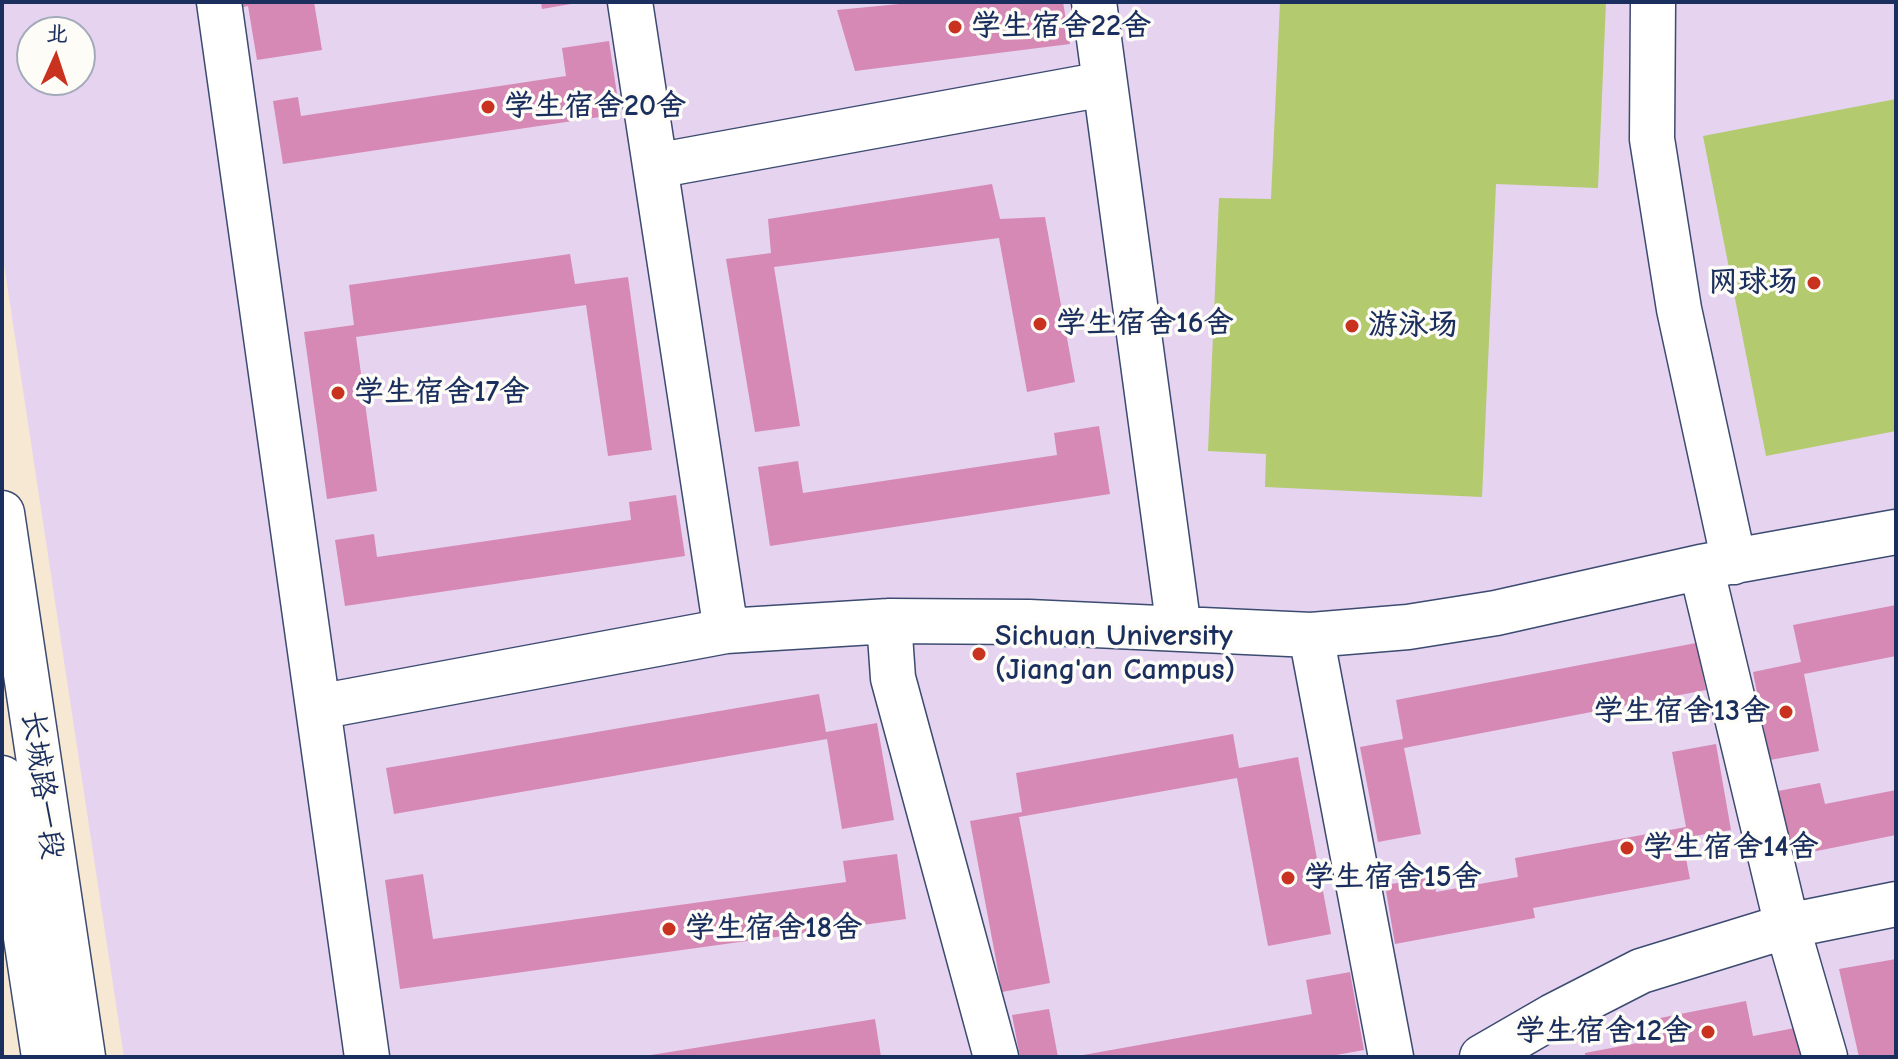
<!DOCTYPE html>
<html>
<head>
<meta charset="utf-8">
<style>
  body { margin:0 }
  #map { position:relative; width:1898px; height:1059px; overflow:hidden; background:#f6e8d3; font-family:"Comic Neue","LXGW WenKai TC",sans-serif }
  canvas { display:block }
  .frame { position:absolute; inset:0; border:4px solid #1b2f5e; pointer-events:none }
  .north { position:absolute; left:16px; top:16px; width:80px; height:80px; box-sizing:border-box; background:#fdfcf7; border:2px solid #a3aaba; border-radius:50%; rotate:3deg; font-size:22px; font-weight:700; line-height:32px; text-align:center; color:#1b2f5e }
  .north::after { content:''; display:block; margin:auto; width:28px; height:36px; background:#c8321e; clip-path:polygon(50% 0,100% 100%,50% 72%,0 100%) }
</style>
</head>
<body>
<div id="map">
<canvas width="1898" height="1059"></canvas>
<div class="frame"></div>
<div class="north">北</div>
</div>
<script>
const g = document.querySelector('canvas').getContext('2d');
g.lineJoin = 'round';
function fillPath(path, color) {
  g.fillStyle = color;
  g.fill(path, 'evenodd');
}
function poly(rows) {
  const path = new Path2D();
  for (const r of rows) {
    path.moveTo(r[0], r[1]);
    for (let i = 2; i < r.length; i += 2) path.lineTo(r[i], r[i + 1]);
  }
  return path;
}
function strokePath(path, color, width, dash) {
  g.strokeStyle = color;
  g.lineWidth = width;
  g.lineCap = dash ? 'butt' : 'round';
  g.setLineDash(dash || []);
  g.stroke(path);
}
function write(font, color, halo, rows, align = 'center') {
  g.font = font + ' "Comic Neue","LXGW WenKai TC",sans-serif';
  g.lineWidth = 7;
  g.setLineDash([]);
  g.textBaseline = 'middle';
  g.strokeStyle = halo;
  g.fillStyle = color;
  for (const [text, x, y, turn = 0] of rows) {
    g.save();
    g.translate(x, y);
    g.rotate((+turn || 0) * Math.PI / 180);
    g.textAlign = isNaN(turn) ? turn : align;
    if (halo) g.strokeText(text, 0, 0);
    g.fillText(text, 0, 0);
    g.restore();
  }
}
fillPath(poly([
  [2,2,1896,2,1896,1057,124,1057,2,251],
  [32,32,80,32,80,80,32,80]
]), '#e5d3f0');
fillPath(poly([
  [1280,2,1606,2,1598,188,1496,184,1482,497,1265,487,1266,454,1208,451,1219,198,1271,199],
  [1896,99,1896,431,1766,456,1703,136]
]), '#b3ca6f');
fillPath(poly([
  [234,2,314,2,322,50,257,60,248,6,235,9],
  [541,2,571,2,571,4,542,9],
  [920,2,1063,2,1070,44,855,71,837,10],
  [609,41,620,114,283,164,273,101,298,97,301,116,566,76,562,48],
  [992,184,1000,219,1045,217,1075,382,1027,392,999,238,774,267,800,426,755,432,726,259,771,253,768,219],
  [570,254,575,284,628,277,652,450,608,456,586,305,356,337,377,491,327,499,304,332,354,325,349,285],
  [1099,426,1110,494,770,546,758,467,798,461,803,493,1057,455,1054,433],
  [676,495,685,556,345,606,335,540,374,534,377,557,631,520,629,502],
  [1896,605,1896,656,1804,674,1819,751,1770,760,1753,672,1801,662,1793,625],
  [1696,643,1706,690,1404,748,1421,834,1378,842,1360,747,1403,739,1396,700],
  [819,694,826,732,877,723,894,820,842,829,827,739,394,814,386,768],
  [1233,734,1239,768,1298,757,1331,934,1268,946,1237,778,1019,817,1050,983,1002,992,970,821,1022,812,1016,773],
  [1716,744,1731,830,1682,838,1690,879,1533,908,1535,918,1395,944,1385,885,1434,877,1436,892,1518,877,1515,858,1686,827,1672,752],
  [1820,783,1825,804,1896,790,1896,835,1792,856,1778,791],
  [897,854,906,919,400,989,385,880,423,874,433,939,846,882,843,861],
  [1896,959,1896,1057,1859,1057,1839,969],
  [1350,972,1364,1050,1325,1057,1072,1057,1312,1014,1306,980],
  [1746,1001,1753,1036,1800,1027,1806,1057,1585,1057,1585,1053,1664,1038,1660,1018],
  [1049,1009,1058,1057,1020,1057,1012,1015],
  [875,1019,881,1057,652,1057,651,1055]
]), '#d689b5');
const minor = poly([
  [219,2,367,1057],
  [630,2,726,631],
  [1094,2,1179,629],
  [1653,2,1652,139,1679,309,1734,562],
  [655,166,1104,84],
  [1701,567,1787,926,1825,1057],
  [889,621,893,678,996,1057],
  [1311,635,1391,1057],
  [318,707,726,631,889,621,1029,622,1311,635,1408,627,1496,613,1701,567,1896,532],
  [1482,1057,1553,1016,1641,971,1787,926,1896,904]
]);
const major = poly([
  [2,513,83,1057],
  [2,778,44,1057]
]);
strokePath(minor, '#3c4b70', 47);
strokePath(major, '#3c4b70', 47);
strokePath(minor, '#fff', 44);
strokePath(major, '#fff', 44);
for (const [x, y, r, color] of [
  [955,27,8,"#c8321e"],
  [488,107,8,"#c8321e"],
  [1814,283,8,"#c8321e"],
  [1040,324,8,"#c8321e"],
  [1352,326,8,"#c8321e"],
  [338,393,8,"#c8321e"],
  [979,654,8,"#c8321e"],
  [1786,712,8,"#c8321e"],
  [1627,848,8,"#c8321e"],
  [1288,878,8,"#c8321e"],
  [669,929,8,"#c8321e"],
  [1708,1032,8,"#c8321e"]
]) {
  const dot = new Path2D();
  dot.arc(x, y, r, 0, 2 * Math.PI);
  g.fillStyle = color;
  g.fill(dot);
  strokePath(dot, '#fdfcf7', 3);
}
write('bold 30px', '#1b2f5e', '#fdfcf7', [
  ["学生宿舍22舍",971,27],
  ["学生宿舍20舍",504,107],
  ["网球场",1798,283,"right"],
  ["学生宿舍16舍",1056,324],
  ["游泳场",1368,326],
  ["学生宿舍17舍",354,393],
  ["Sichuan University",995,637],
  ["(Jiang'an Campus)",995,671],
  ["学生宿舍13舍",1770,712,"right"],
  ["学生宿舍14舍",1643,848],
  ["学生宿舍15舍",1304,878],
  ["学生宿舍18舍",685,929],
  ["学生宿舍12舍",1692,1032,"right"]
], 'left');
write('30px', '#1b2f5e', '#fdfcf7', [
  ["长城路一段",42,785,82]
]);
</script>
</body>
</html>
